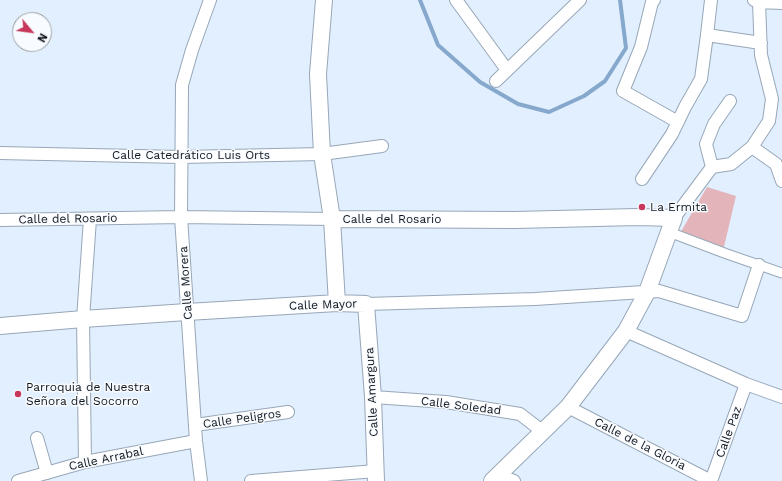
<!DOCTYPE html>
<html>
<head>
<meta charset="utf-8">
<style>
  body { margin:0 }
  #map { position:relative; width:782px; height:481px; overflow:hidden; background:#e2effe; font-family:"Work Sans",sans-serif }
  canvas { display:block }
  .north { position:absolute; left:12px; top:12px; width:40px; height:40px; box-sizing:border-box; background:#f8fbff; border:1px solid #9b9fa4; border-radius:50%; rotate:119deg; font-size:11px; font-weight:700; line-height:16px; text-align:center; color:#10161c }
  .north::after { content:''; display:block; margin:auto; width:14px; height:18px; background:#c7375a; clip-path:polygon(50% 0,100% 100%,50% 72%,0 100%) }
</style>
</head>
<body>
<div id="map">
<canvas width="782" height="481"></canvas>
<div class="north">N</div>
</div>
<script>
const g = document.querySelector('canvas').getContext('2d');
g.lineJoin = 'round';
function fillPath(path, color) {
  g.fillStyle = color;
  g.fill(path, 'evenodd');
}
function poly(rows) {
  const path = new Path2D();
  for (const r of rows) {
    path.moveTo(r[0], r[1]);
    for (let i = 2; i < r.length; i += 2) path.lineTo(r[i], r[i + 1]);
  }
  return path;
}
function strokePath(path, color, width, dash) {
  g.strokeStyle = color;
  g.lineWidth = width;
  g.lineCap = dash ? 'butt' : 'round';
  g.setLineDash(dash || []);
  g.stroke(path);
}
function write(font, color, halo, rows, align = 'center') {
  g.font = font + ' "Work Sans",sans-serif';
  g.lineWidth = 3;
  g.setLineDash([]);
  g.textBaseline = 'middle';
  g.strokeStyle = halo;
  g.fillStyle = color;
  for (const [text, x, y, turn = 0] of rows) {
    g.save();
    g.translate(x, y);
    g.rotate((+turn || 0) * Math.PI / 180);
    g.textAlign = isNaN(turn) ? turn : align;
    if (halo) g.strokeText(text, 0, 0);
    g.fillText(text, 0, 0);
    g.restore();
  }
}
fillPath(poly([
  [707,187,736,196,723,251,679,235]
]), '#e3b4b9');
strokePath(poly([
  [420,0,438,45,480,82,518,104,549,112,584,96,605,81,626,48,620,0]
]), '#86a8cd', 4);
const pedestrian = poly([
  [669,232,727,254,782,273]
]);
const minor = poly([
  [456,0,507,70],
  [654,0,652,2,641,47,623,91,678,122],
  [754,0,759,2,782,3],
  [707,35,711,0],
  [496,81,580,0],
  [752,147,776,164,782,181],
  [0,153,181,157,322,154,382,146],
  [712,167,706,144,714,124,730,101],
  [642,179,672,134,685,107,701,79,707,35,761,43],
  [674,218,712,167,731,164,752,147,769,121,772,99,761,55,759,2],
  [0,220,181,217,332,219],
  [366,304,535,299,659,291,742,316,759,265],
  [626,331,746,384,782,397],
  [373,397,446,402,520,414,542,431],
  [568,407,711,481],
  [195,425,288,412],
  [37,438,47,473],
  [85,462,83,319,90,219],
  [499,475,514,481],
  [18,481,85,462,196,441],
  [201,481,196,441,181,217,182,85,192,50,210,0],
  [251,481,376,471],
  [711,481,746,384]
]);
const tertiary = poly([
  [324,0,318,74,322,154,332,219,337,303],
  [332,219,515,220,637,217,674,218,647,292,626,331,568,407,492,481],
  [0,326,83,319,187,312,337,303,366,304,373,397,376,481]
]);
strokePath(pedestrian, '#97a7b8', 11);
strokePath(minor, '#97a7b8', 14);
strokePath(tertiary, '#97a7b8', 18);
strokePath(pedestrian, '#fff', 9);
strokePath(minor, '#fff', 12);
strokePath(tertiary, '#fff', 16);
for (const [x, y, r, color] of [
  [642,207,4,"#c7375a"],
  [18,394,4,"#c7375a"]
]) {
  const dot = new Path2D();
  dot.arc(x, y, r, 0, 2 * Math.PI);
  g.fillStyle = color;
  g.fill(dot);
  strokePath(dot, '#f8fbff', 1.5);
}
write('12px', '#10161c', '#f8fbff', [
  ["Calle Catedrático Luis Orts",191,155],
  ["Calle del Rosario",68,219,-1],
  ["Calle del Rosario",392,219],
  ["Calle Morera",186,283,-94],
  ["Calle Mayor",323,305,-2],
  ["Calle Amargura",372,392,-93],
  ["Calle Soledad",461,406,7],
  ["Calle Peligros",242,419,-8],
  ["Calle Paz",729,432,-70],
  ["Calle de la Gloria",640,444,27],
  ["Calle Arrabal",106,459,-12]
]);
write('12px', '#10161c', '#f8fbff', [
  ["La Ermita",650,207],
  ["Parroquia de Nuestra",26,387],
  ["Señora del Socorro",26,401]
], 'left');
</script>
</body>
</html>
